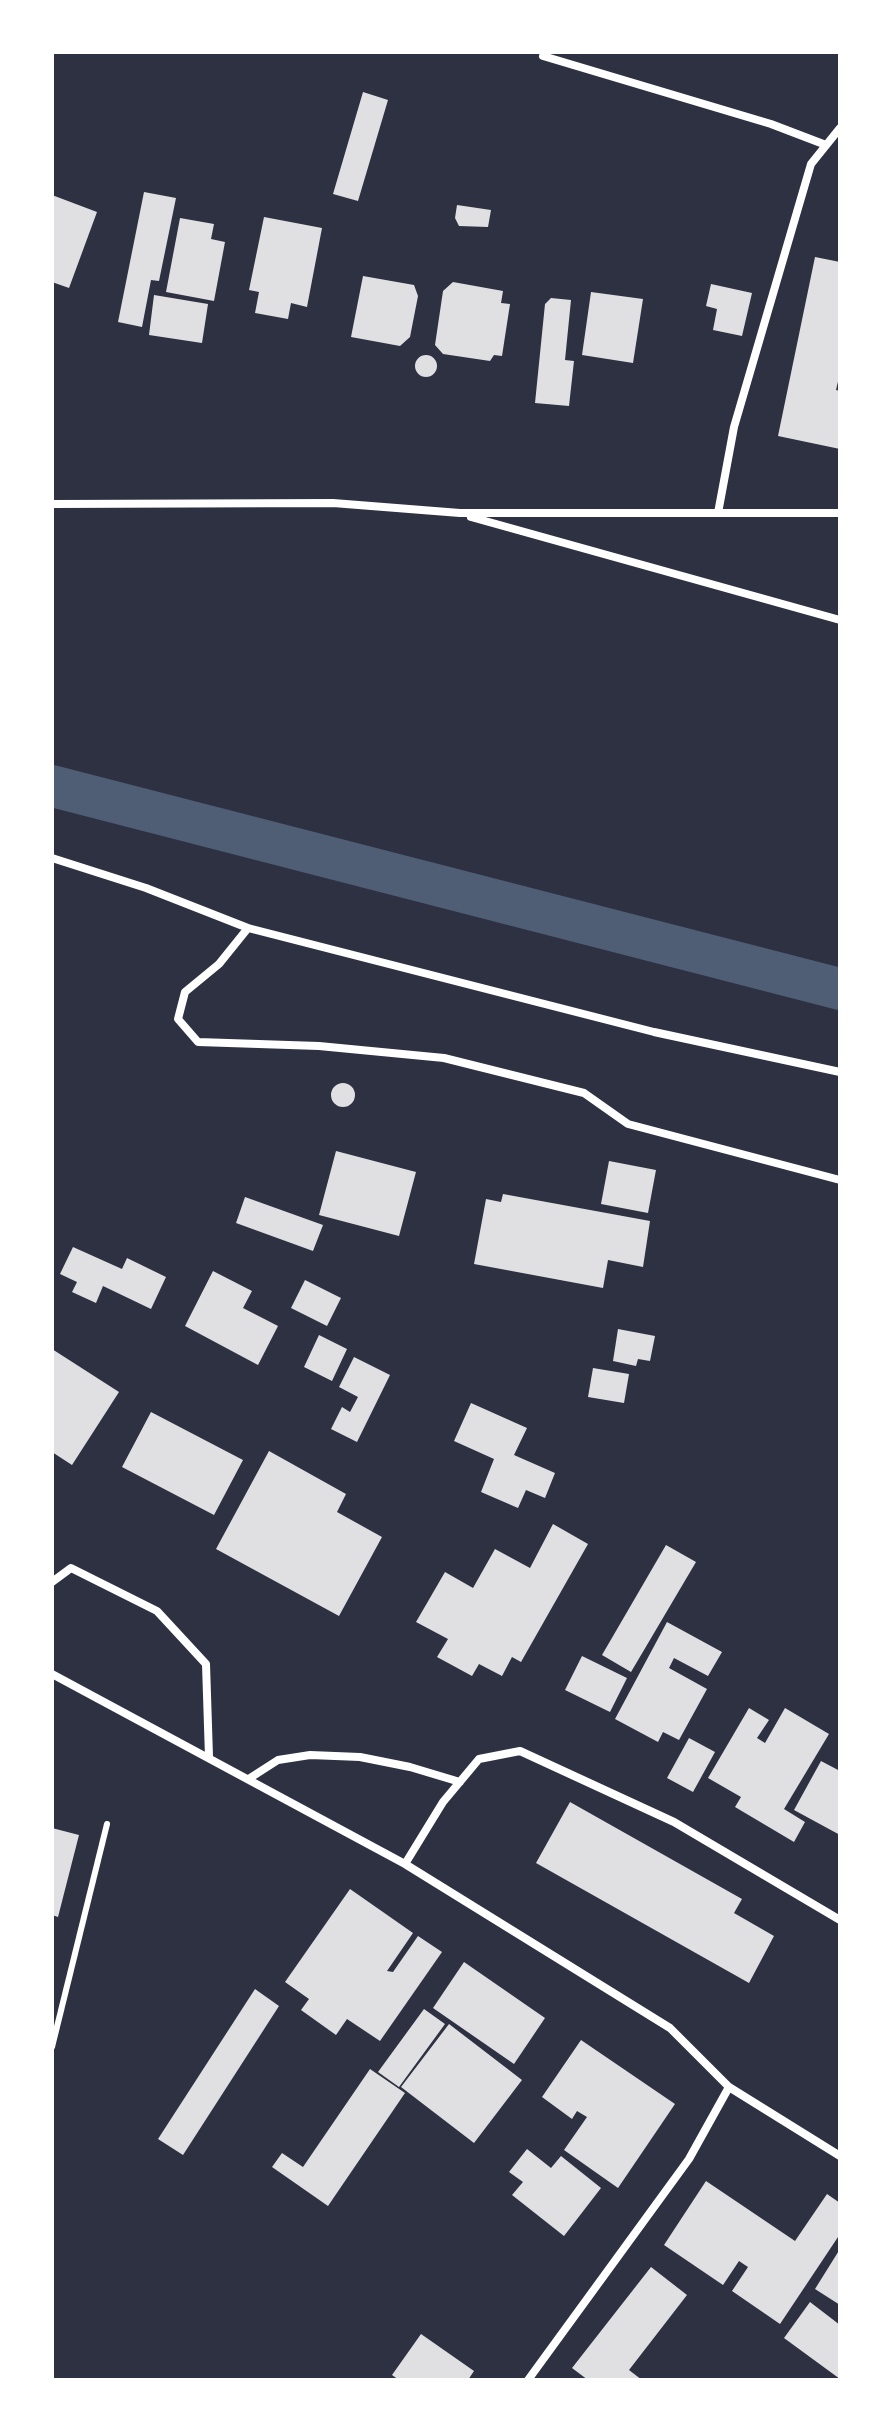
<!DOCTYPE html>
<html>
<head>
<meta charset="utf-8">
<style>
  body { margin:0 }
  #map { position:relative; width:892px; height:2432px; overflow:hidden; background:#2d3142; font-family:Commissioner,sans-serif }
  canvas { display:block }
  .frame { position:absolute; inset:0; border:54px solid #fff; pointer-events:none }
</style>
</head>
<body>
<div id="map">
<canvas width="892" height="2432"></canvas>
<div class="frame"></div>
</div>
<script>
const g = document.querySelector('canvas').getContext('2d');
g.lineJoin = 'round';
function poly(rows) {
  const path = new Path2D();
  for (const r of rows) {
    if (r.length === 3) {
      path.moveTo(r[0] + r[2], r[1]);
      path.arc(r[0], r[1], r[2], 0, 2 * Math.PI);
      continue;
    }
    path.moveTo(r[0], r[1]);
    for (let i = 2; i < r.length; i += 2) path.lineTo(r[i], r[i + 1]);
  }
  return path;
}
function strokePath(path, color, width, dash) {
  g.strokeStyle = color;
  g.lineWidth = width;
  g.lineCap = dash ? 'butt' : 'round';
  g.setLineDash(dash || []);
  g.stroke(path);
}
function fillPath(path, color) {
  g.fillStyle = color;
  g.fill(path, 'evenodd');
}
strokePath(poly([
  [52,786,840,989]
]), '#4f5d75', 42);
fillPath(poly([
  [363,92,388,100,358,201,333,194],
  [144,192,176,198,159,281,151,280,142,327,118,322],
  [52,195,97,212,69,288,52,282],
  [457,205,491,210,488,227,459,226,455,218],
  [264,217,322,228,307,307,291,303,288,319,255,313,259,292,249,290],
  [180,218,214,224,211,239,225,242,214,301,166,292],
  [815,257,840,262,840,373,836,390,840,391,840,449,778,436],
  [363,276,414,285,418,296,410,337,400,346,351,337],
  [453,282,503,291,501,303,510,304,502,356,494,355,490,361,443,354,435,345,443,291],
  [711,284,752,293,742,336,713,330,717,309,706,306],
  [591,292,643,299,633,363,582,355],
  [154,295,208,304,202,343,149,335],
  [551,298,571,300,565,360,574,361,569,406,535,403,545,304],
  [426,366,11],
  [343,1095,12],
  [336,1151,416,1172,399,1236,319,1215],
  [609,1161,656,1170,648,1213,601,1204],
  [503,1194,650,1221,643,1267,608,1260,603,1288,474,1264,486,1199,501,1202],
  [245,1197,323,1225,313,1251,236,1223],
  [73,1247,122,1269,127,1258,166,1277,151,1309,103,1286,96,1303,72,1292,77,1282,60,1274],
  [213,1271,252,1291,243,1308,278,1326,258,1365,185,1326],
  [305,1280,341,1298,327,1326,291,1308],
  [618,1329,655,1336,650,1361,638,1359,636,1366,613,1361],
  [319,1335,347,1349,332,1381,304,1367],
  [52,1349,119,1392,72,1465,52,1452],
  [354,1357,390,1375,357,1442,331,1429,342,1407,350,1412,358,1397,339,1387],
  [593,1368,629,1374,624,1403,588,1397],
  [471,1403,527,1428,514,1455,555,1473,545,1498,526,1490,518,1508,481,1492,494,1459,454,1441],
  [151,1412,243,1460,214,1515,122,1467],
  [269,1451,346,1494,337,1512,382,1537,339,1616,216,1549],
  [553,1524,588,1544,521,1662,512,1657,502,1676,479,1664,472,1676,437,1657,448,1639,416,1622,445,1572,473,1588,495,1549,530,1568],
  [666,1545,696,1562,631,1672,602,1655],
  [667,1622,722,1652,708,1676,674,1658,669,1668,707,1689,679,1740,663,1732,658,1742,615,1719],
  [582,1656,627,1678,610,1712,565,1690],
  [749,1708,769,1720,757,1738,765,1743,785,1708,829,1734,784,1809,805,1822,794,1842,735,1807,741,1797,708,1778],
  [689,1738,715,1752,693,1792,667,1778],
  [821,1761,840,1771,840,1835,794,1810],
  [570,1802,742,1899,734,1913,774,1936,749,1983,536,1863],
  [52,1828,79,1835,58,1917,52,1915],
  [350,1889,413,1933,387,1971,393,1972,418,1936,442,1952,380,2041,347,2019,336,2035,301,2010,309,1999,285,1982],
  [464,1962,545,2018,514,2064,433,2008],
  [255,1989,279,2006,183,2155,158,2139],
  [424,2009,445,2024,399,2087,378,2072],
  [449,2024,522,2080,474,2143,401,2087],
  [581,2040,675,2104,618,2188,564,2150,587,2117,577,2111,572,2119,542,2097],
  [370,2069,405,2093,328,2206,272,2167,282,2153,303,2167],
  [527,2149,551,2168,561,2156,601,2188,564,2236,512,2195,523,2182,509,2172],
  [706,2181,795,2241,827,2194,840,2203,840,2234,780,2324,732,2291,748,2267,739,2261,723,2285,664,2245],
  [840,2249,840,2305,815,2289],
  [651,2267,687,2295,629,2370,642,2380,588,2380,572,2368],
  [810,2302,840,2325,840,2379,784,2338],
  [421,2334,474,2371,468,2380,399,2380,392,2375]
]), '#e0e0e3');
strokePath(poly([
  [52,2047,107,1824]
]), '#fff', 6);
strokePath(poly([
  [543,56,771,124,826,145],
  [52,504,333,503,460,513,840,513],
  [718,513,734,427,811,164,840,128],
  [471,517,840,620],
  [52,858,146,888,248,928,654,1032,840,1072],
  [248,928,219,964,185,992,178,1019,198,1042,319,1046,444,1058,584,1093,628,1124,840,1180],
  [52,1582,71,1568,157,1611,206,1664,209,1757],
  [52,1674,405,1864,670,2028,729,2087,840,2156],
  [250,1778,278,1760,310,1755,360,1757,410,1767,460,1782],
  [405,1864,443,1802,479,1759,520,1751,674,1822,840,1920],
  [528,2380,689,2159,729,2087]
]), '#fff', 8);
</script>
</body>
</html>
